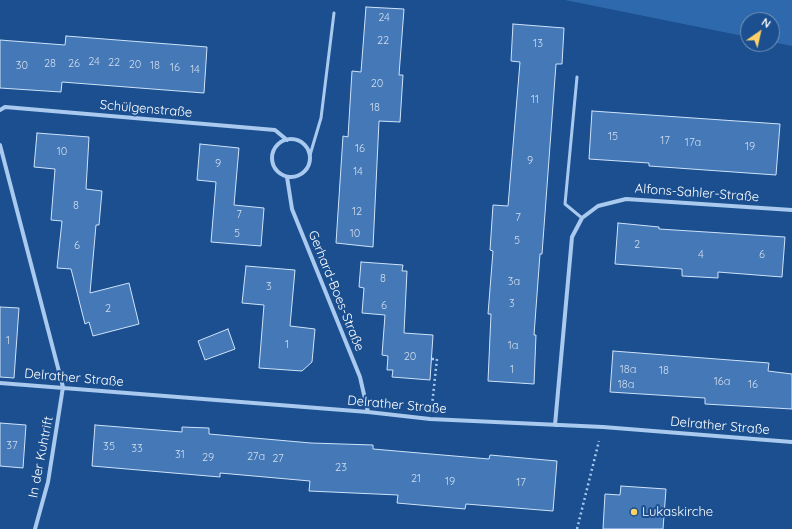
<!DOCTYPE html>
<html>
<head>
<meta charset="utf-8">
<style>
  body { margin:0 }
  #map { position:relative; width:792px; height:529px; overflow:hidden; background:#1b4f8f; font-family:Quicksand,sans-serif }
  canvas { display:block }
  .north { position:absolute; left:740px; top:12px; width:40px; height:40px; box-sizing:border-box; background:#1b4f8f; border:1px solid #7695bc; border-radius:50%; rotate:34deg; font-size:11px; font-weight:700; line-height:16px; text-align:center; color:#fff }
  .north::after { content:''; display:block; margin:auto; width:14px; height:18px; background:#ffd166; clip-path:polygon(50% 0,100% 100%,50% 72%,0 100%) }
</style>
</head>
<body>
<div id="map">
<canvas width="792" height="529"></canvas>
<div class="north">N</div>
</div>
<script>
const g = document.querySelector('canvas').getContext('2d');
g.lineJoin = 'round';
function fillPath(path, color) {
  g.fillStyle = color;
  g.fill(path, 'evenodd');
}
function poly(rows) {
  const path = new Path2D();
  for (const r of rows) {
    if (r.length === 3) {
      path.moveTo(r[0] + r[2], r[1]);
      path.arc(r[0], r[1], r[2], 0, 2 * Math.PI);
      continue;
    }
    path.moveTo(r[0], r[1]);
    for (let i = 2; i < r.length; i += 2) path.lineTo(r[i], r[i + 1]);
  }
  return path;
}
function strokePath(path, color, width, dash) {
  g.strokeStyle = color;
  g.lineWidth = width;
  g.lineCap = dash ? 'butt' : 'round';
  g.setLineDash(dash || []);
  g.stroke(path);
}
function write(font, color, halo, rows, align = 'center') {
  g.font = font + ' Quicksand,sans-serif';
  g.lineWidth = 4;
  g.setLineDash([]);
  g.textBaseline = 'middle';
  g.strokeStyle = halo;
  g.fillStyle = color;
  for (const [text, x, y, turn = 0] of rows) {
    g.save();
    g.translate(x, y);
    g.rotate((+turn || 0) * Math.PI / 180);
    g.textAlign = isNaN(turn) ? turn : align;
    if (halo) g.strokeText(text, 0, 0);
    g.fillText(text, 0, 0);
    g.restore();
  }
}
fillPath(poly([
  [565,0,792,0,792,46,772,42,772,20,748,20,748,37]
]), '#2e69ad');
const building = poly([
  [366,7,404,9,399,75,403,75,400,122,379,121,373,247,336,243,343,136,348,137,352,71,361,72,366,7],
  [513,24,564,28,562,64,556,64,542,254,540,254,534,335,536,335,534,384,488,381,491,314,488,314,493,251,490,250,493,205,508,206,520,62,511,61,513,24],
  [66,36,207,47,204,93,62,82,61,92,0,88,0,40,65,45,66,36],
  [592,111,780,124,776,175,649,166,649,163,589,159,592,111],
  [37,133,89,137,86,189,102,191,99,225,96,225,90,293,129,283,139,324,93,336,89,322,85,324,71,269,57,268,62,221,51,220,55,169,34,167,37,133],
  [200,144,239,148,234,205,264,208,261,246,211,242,216,182,197,180,200,144],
  [618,223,659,227,659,229,785,237,782,277,718,272,718,278,682,276,682,269,615,264,618,223],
  [361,262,403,265,402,271,407,271,404,333,433,335,430,380,392,377,393,370,387,370,388,356,382,355,385,315,362,313,364,288,359,287,361,262],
  [246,266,295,270,290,326,315,329,312,362,302,371,259,368,264,305,242,303,246,266],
  [0,307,19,308,14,378,0,377,0,307],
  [228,329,235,349,205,360,198,341,228,329],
  [613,351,769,363,768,371,792,374,792,409,705,404,705,398,610,392,613,351],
  [0,423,26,425,23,468,0,466,0,423],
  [95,425,182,432,182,427,209,428,209,434,311,443,373,445,373,449,489,459,490,455,557,461,553,511,466,504,465,509,397,503,398,495,309,491,310,481,220,473,220,477,92,466,95,425],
  [621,486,666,489,663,529,603,529,605,494,620,495,621,486]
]);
fillPath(building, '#4478b7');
strokePath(building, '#cfe3fa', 1);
strokePath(poly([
  [432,359,437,359,432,405],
  [577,529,599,441]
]), '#a9c9ee', 2.5, [2, 3]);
strokePath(poly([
  [577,77,565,204,582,218],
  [310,155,321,118,334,13]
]), '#a9c9ee', 3);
strokePath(poly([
  [0,110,5,107,275,130,287,140],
  [291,158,19],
  [0,145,63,387,48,482,35,529],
  [287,177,292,209,360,377,368,412],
  [0,383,368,412,430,419,603,427,792,442],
  [555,425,572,237,582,218,598,206,626,199,792,210]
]), '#a9c9ee', 4);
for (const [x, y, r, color] of [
  [634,512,4,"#ffd166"]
]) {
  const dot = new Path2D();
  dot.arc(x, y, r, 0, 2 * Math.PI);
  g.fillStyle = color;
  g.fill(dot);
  strokePath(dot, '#1b4f8f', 1.5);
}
write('11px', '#d0dded', null, [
  ["24",384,18],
  ["22",383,41],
  ["13",538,44],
  ["24",94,62],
  ["22",114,63],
  ["28",50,64],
  ["26",74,64],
  ["20",135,65],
  ["30",22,66],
  ["18",155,66],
  ["16",175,68],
  ["14",195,70],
  ["20",377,84],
  ["11",535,100],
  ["18",375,108],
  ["15",613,137],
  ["17",665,141],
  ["17a",693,143],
  ["19",750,147],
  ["16",360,149],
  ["10",62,152],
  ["9",530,161],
  ["9",218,164],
  ["14",358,172],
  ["8",76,206],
  ["12",357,212],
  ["7",239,215],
  ["7",518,218],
  ["5",237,234],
  ["10",355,234],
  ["5",517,241],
  ["2",637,245],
  ["6",77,246],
  ["4",701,255],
  ["6",762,255],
  ["8",383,279],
  ["3a",514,282],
  ["3",269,287],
  ["3",512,304],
  ["6",384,306],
  ["2",108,309],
  ["1",8,341],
  ["1",287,345],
  ["1a",513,346],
  ["20",410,357],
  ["1",512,370],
  ["18a",628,370],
  ["18",664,371],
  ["16a",722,382],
  ["18a",626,385],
  ["16",753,385],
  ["37",12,446],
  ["35",109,447],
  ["33",137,449],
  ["31",180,455],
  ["27a",256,457],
  ["29",208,458],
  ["27",278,459],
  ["23",341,468],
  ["21",416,479],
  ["19",450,482],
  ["17",521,483]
]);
write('13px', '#fff', '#1b4f8f', [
  ["Schülgenstraße",146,109,5],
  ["Alfons-Sahler-Straße",697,193,4],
  ["Gerhard-Boes-Straße",336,291,68],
  ["Delrather Straße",74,378,5],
  ["Delrather Straße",397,405,5],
  ["Delrather Straße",720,426,5],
  ["In der Kuhtrift",41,457,-79]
]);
write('13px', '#fff', '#1b4f8f', [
  ["Lukaskirche",642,512]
], 'left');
</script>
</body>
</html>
